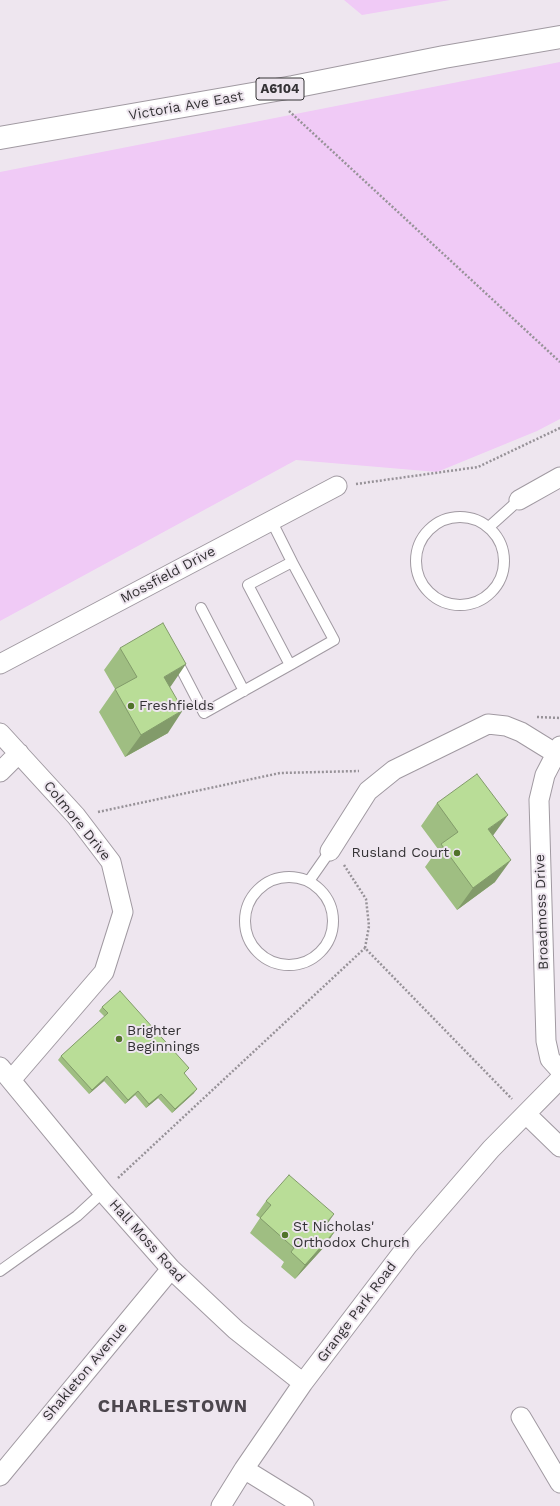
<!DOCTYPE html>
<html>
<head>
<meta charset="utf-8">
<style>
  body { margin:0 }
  canvas { display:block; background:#eee6ef }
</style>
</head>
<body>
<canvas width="560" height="1506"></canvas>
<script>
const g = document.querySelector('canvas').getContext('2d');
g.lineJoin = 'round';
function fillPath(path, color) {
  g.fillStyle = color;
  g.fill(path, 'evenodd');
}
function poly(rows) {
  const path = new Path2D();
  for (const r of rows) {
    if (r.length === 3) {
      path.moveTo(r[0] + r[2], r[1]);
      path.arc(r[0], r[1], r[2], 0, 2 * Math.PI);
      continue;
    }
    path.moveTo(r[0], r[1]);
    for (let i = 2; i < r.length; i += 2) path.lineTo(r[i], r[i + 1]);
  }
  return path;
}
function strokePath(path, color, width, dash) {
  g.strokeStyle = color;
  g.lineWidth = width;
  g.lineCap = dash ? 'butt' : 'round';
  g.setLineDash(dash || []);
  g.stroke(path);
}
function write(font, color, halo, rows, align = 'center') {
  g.font = font + ' "Work Sans",sans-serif';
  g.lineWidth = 4;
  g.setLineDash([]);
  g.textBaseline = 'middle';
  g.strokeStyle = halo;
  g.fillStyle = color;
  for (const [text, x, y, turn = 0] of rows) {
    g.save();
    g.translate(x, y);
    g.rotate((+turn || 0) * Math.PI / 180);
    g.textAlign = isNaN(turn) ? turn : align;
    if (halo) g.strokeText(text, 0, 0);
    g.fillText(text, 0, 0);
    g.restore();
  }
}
fillPath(poly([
  [344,0,450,0,362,15],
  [560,62,560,419,537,431,437,472,296,460,0,621,0,172]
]), '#f0caf6');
const lane = poly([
  [460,561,44],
  [271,520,292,562],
  [489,527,519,500],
  [201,608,244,691],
  [176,659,204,713,290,665,248,585,292,562,334,640,290,665],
  [289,921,44],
  [309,881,330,851],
  [0,1271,77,1216,103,1192]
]);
const street = poly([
  [519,500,560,477],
  [0,664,337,486],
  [0,733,76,816,111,862,123,912,104,972,11,1080],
  [560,746,545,775,539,800,546,1041,550,1059,560,1070],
  [0,772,19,753],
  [330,851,368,791,394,770,488,724,506,726,521,732,555,753],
  [0,1067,103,1192,171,1269,236,1330,303,1383],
  [526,1114,560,1147],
  [521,1417,560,1483],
  [244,1469,304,1506],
  [0,1476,171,1269],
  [221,1506,244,1469,303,1383,408,1245,491,1149,560,1079]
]);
const primary = poly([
  [0,138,293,87,444,57,560,37]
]);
strokePath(lane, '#a19aa2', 12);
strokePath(street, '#a19aa2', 21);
strokePath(primary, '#a19aa2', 24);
strokePath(poly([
  [289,111,560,362],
  [356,484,478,467,560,428],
  [537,717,560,718],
  [98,812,280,773,359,771],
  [344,865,366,899,369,926,365,948,512,1099],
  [118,1178,365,948]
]), '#979298', 2.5, [2, 2]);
strokePath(lane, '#fff', 10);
strokePath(street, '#fff', 19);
strokePath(primary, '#fff', 22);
fillPath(poly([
  [120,648,171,686,170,687,168,733,125,757,99,712,115,689,104,670],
  [437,803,493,836,495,882,457,910,425,867,438,849,421,826],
  [102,1007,189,1068,184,1074,194,1093,172,1113,158,1098,146,1108,135,1095,125,1104,104,1081,89,1094,58,1060,61,1056,105,1017,99,1011],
  [266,1201,327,1224,335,1231,325,1246,295,1279,281,1267,284,1262,250,1233,260,1218,256,1215]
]), '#9fbe82');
fillPath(poly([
  [186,664,171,686,148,699,164,677],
  [183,710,168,733,125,757,141,735],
  [508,815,492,837,488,829],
  [511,860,495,882,457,910,473,888],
  [107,1076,104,1081,89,1094,92,1090],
  [197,1089,194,1093,172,1113,175,1109],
  [138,1091,135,1095,125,1104,128,1100],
  [161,1094,158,1098,146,1108,149,1104],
  [334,1214,324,1229,326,1223],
  [335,1231,325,1246,295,1279,305,1265]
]), '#829b6a');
const building = poly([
  [163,623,186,664,164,677,183,710,141,735,115,689,137,677,120,648,163,623],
  [477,774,508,815,488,829,511,860,473,888,441,844,458,832,437,803,477,774],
  [120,991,189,1068,184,1073,197,1089,175,1109,161,1094,149,1104,138,1091,128,1100,107,1076,92,1090,61,1056,108,1013,102,1007,120,991],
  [289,1175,334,1214,326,1223,335,1231,305,1265,291,1252,294,1248,260,1218,271,1205,266,1201,289,1175]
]);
fillPath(building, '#b9dd97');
strokePath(building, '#829b6a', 1);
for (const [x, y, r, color] of [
  [131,706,4,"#51732a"],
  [457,853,4,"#51732a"],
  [119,1039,4,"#51732a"],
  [285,1235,4,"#51732a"]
]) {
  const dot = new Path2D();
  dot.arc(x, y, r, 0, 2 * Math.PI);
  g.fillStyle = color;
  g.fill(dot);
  strokePath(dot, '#eee6ef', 1.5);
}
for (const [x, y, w] of [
  [280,89,48]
]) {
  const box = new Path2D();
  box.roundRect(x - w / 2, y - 11, w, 22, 3);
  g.fillStyle = '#eee6ef';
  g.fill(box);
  strokePath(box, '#343235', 1);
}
write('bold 13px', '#343235', null, [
  ["A6104",280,89]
]);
write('14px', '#343235', '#eee6ef', [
  ["Victoria Ave East",186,106,-10],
  ["Mossfield Drive",168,575,-28],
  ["Colmore Drive",77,821,51],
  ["Broadmoss Drive",542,912,-92],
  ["Hall Moss Road",147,1241,48],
  ["Grange Park Road",357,1312,-53],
  ["Shakleton Avenue",85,1372,-50]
]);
write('14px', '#343235', '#eee6ef', [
  ["Freshfields",139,706],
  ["Rusland Court",449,853,"right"],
  ["Brighter",127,1031],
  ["Beginnings",127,1047],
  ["St Nicholas'",293,1227],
  ["Orthodox Church",293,1243]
], 'left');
g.letterSpacing = '1px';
write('bold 18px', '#4c464d', '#eee6ef', [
  ["CHARLESTOWN",173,1407]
]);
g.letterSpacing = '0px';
</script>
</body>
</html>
